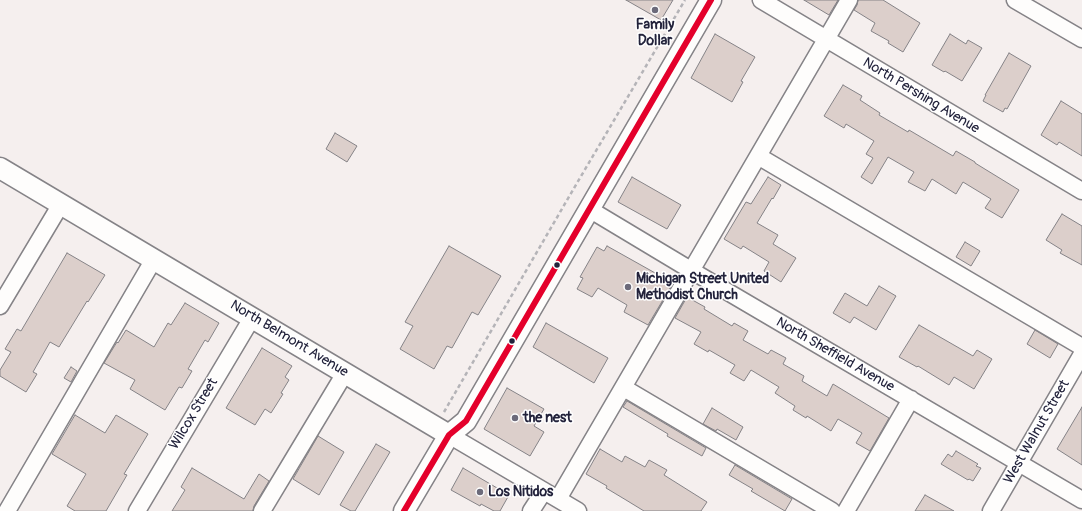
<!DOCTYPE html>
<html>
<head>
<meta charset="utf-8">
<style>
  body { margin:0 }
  canvas { display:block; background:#f5efee }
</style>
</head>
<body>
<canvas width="1082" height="511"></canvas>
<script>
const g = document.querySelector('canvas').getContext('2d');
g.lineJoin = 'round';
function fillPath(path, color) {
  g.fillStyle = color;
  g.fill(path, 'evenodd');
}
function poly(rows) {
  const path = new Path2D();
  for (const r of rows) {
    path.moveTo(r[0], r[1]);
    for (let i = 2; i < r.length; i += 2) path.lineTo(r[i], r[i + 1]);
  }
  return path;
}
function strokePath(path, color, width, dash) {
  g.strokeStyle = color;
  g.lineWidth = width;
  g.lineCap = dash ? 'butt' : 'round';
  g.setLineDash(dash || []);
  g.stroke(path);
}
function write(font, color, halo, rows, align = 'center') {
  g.font = font + ' Pangolin,sans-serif';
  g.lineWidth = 3;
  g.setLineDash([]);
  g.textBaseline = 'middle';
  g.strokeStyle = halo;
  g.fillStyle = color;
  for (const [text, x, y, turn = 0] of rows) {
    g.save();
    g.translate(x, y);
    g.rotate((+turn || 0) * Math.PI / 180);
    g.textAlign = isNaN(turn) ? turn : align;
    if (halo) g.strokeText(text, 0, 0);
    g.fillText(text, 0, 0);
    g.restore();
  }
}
const building = poly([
  [626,0,673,0,661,20,626,0],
  [804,0,838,0,829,15,804,0],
  [858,0,883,0,920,23,903,52,888,43,889,41,871,31,875,23,854,10,857,5,858,0],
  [715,34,755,57,741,81,743,82,732,102,691,78,715,34],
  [950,34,966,44,968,40,982,48,962,81,945,71,944,72,932,65,950,34],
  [1009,53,1031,66,1007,109,1005,108,1003,112,983,101,986,95,985,95,1009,53],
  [843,85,862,96,860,100,880,113,879,115,908,132,909,130,953,156,956,151,975,162,975,163,1019,190,1002,218,985,208,991,199,963,182,956,194,932,179,925,191,908,182,914,172,888,157,872,184,861,177,873,158,866,154,874,141,846,124,844,128,824,116,843,85],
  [1061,101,1082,114,1082,156,1059,142,1057,145,1041,135,1061,101],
  [335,133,357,146,347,162,326,149,335,133],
  [632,177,681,205,667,229,618,202,632,177],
  [768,177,781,185,773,199,772,198,757,223,778,235,773,244,796,258,781,282,764,271,769,262,743,246,741,249,724,239,746,202,751,204,768,177],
  [1062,214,1082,226,1082,265,1060,253,1062,250,1046,240,1062,214],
  [965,242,980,251,971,266,956,257,965,242],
  [449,246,501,276,478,315,472,312,452,348,447,346,434,369,400,349,413,326,405,322,449,246],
  [607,246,673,283,648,325,624,312,627,305,598,288,592,297,577,289,583,278,580,277,597,247,604,251,607,246],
  [67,253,105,275,88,302,87,301,59,347,50,342,33,372,37,374,26,392,0,376,0,370,11,352,5,349,17,329,21,331,67,253],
  [879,286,896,296,876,330,854,317,850,323,833,313,845,293,867,306,879,286],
  [687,297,705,307,704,309,732,326,734,323,748,331,743,340,768,354,771,350,786,358,783,364,804,376,802,381,827,396,833,384,889,418,870,451,856,443,862,433,838,419,831,431,807,416,806,418,793,410,795,406,775,393,779,387,751,370,744,381,730,373,735,365,709,350,708,352,694,344,701,332,675,318,687,297],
  [185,303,219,323,208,342,205,340,188,369,192,371,182,388,179,387,165,410,130,389,135,380,104,363,117,342,118,343,126,330,154,347,168,323,171,325,185,303],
  [546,323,608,358,594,383,533,347,546,323],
  [919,325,973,356,977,350,992,359,974,389,954,377,949,385,918,366,917,367,899,357,919,325],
  [1035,330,1058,344,1050,358,1027,344,1035,330],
  [262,348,292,366,285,377,289,380,281,393,283,394,271,413,265,409,255,425,226,408,262,348],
  [71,367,77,371,71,382,64,378,71,367],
  [507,388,544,409,534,426,544,432,530,456,484,429,507,388],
  [627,401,706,448,702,456,667,436,668,434,623,407,627,401],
  [1082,407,1082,465,1057,449,1082,407],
  [712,408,743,427,736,440,717,429,716,431,703,424,712,408],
  [75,415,105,433,116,415,148,434,124,474,127,475,106,511,75,511,67,506,86,474,52,454,75,415],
  [318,436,344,452,319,495,293,479,318,436],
  [376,444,390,452,355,511,351,511,340,505,376,444],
  [600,449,622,462,625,456,645,467,649,460,667,470,664,475,707,502,701,511,644,511,626,500,606,488,607,486,586,474,600,449],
  [956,451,978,464,976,466,981,468,973,481,969,479,968,480,941,464,948,454,952,457,956,451],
  [735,465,792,499,785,511,751,491,753,489,729,475,735,465],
  [192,468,244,499,259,474,269,481,254,506,253,511,172,511,185,490,181,487,192,468],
  [463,468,509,495,500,511,494,511,481,504,480,506,451,490,463,468],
  [925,495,954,511,915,511,925,495]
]);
fillPath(building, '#dccfcb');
strokePath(building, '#858387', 1);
const minor = poly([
  [761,0,1082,191],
  [1015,0,1082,39],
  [758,156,1082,347],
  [589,209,699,275,1082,500],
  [0,306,61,204],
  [624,388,832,511],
  [449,435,578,511],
  [558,499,849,0],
  [7,511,154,259],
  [137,511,252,318],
  [262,511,345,373],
  [531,511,544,491],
  [846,511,911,399],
  [991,511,1082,354]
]);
const major = poly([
  [0,168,449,435],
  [404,511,449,435,466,421,711,0]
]);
strokePath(minor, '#858387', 19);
strokePath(major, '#858387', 23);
strokePath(poly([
  [444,412,577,183,685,0]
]), '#b5b4b8', 2.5, [4, 3]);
strokePath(minor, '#fefdfc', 16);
strokePath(major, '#fefdfc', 20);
strokePath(poly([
  [404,511,449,435,466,421,711,0]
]), '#e4002b', 6);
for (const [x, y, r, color] of [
  [655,10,4,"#6c6a7a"],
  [557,265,3.5,"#22223b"],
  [628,287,4,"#6c6a7a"],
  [512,341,3.5,"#22223b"],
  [515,418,4,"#6c6a7a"],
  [480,492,4,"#6c6a7a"]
]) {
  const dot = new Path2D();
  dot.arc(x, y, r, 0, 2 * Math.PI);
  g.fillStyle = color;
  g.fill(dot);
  strokePath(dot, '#fff', 1.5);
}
write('bold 14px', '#22223b', '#fff', [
  ["Family",655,25,"center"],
  ["Dollar",655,41,"center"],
  ["Michigan Street United",636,279],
  ["Methodist Church",636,295],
  ["the nest",523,418],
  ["Los Nitidos",488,492]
], 'left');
write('14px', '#22223b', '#fff', [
  ["North Pershing Avenue",921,96,31],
  ["North Belmont Avenue",289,339,31],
  ["North Sheffield Avenue",835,355,30],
  ["Wilcox Street",194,414,-59],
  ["West Walnut Street",1037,432,-60]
]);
</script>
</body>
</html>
